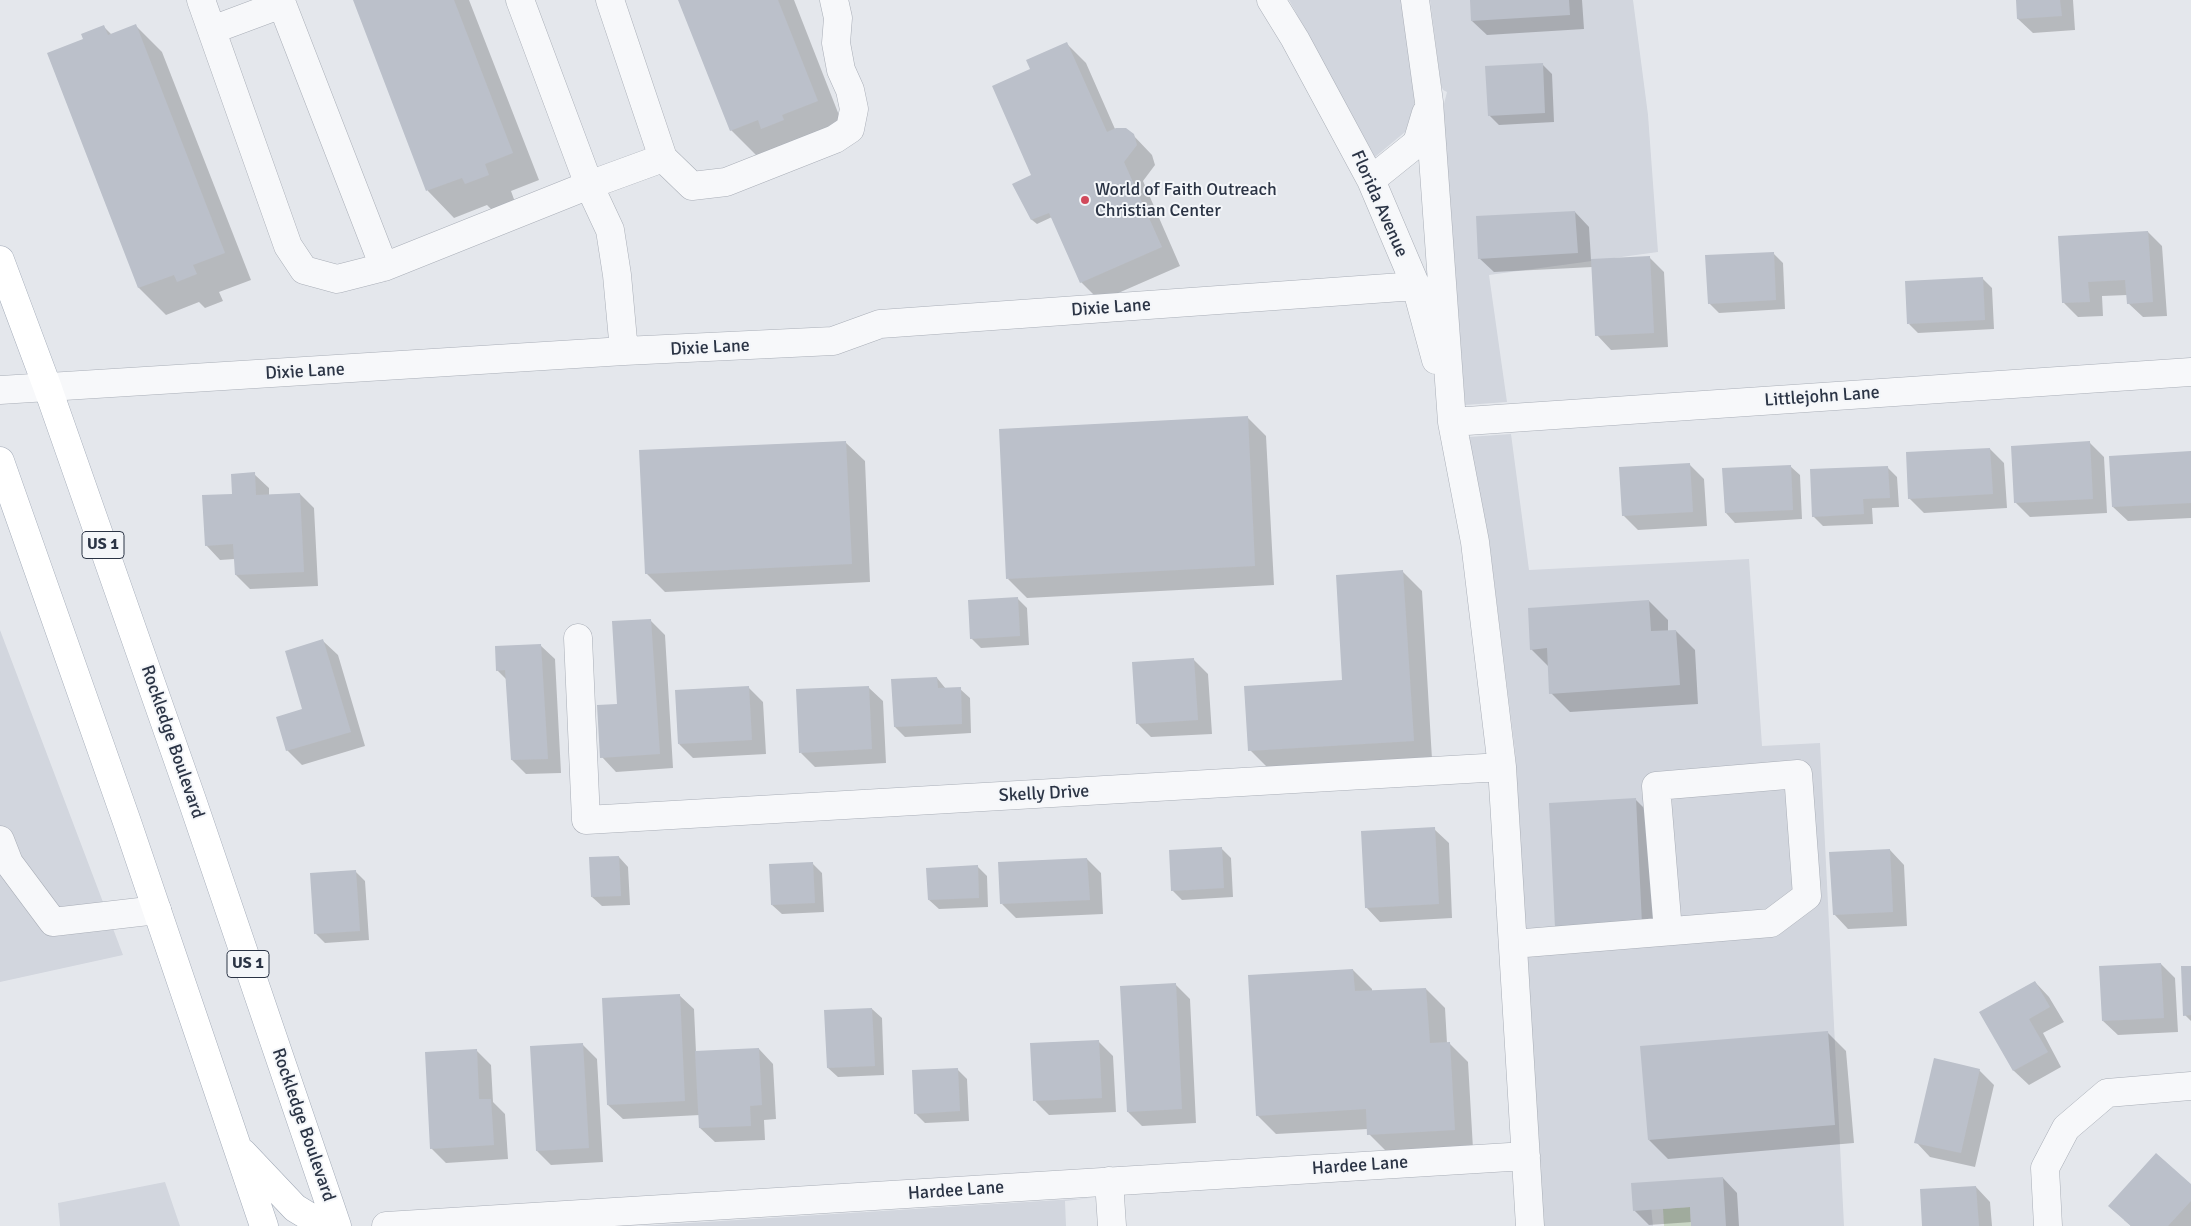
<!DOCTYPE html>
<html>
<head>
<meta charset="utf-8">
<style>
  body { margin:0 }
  canvas { display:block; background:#e4e7ec }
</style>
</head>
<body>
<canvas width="2191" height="1226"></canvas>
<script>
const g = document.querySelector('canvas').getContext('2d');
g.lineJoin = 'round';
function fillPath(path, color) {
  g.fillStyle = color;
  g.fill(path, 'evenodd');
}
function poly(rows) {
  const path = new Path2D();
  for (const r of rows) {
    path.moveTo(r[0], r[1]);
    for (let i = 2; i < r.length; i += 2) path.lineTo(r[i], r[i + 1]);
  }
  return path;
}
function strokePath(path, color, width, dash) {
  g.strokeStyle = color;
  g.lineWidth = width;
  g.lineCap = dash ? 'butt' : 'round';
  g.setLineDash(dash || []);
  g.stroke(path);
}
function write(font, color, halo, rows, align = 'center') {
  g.font = font + ' Signika,sans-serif';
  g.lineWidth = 4;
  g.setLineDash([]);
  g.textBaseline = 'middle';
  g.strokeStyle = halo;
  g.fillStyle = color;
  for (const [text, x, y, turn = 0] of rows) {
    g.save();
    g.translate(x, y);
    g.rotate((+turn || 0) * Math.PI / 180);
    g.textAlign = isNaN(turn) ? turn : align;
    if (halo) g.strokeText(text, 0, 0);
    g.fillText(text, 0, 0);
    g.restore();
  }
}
fillPath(poly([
  [1289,0,1401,0,1415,101,1405,132,1375,157],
  [1430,0,1633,0,1648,115,1658,252,1489,275,1507,402,1465,405,1444,116,1444,104,1447,92,1443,90,1441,85],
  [1511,434,1529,570,1749,559,1762,746,1820,743,1844,1226,1703,1226,1702,1207,1651,1206,1653,1226,1544,1226,1515,751,1489,540,1469,437],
  [0,630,123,955,0,982],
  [165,1182,180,1226,60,1226,58,1203],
  [1091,1198,1065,1201,1066,1226,641,1226]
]), '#d2d6de');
fillPath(poly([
  [1690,1207,1691,1226,1664,1226,1663,1209]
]), '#c9d6c5');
fillPath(poly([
  [354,0,469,0,539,180,511,191,515,202,493,211,487,205,454,218,428,191],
  [679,0,794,0,844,128,758,157,731,130],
  [1471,0,1582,0,1584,29,1487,35,1472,21],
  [2017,0,2073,0,2075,30,2033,33,2018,19],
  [135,25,162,52,251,280,219,292,223,301,205,308,199,302,166,315,139,288,48,54,84,40,104,27,112,35],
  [1067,44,1086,63,1115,129,1133,135,1152,155,1155,165,1143,181,1180,266,1100,301,1081,282,1052,217,1037,224,1032,220,1014,185,1035,181,1031,70],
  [1542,64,1552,74,1554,122,1499,125,1489,115],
  [1575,212,1589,227,1591,260,1649,257,1664,272,1668,347,1611,350,1597,335,1593,267,1494,272,1479,258],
  [2148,232,2162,246,2167,316,2143,317,2128,303,2128,295,2102,296,2103,316,2078,317,2064,303,2060,238],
  [1773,253,1783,263,1785,309,1719,313,1709,303],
  [1982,278,1992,288,1994,329,1918,333,1909,324],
  [1247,417,1266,436,1274,585,1027,598,1008,579],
  [845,442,865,461,870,582,665,592,646,573],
  [2090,443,2104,457,2107,513,2030,517,2015,502],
  [1990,449,2004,463,2007,508,1924,513,1909,498],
  [2191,453,2191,518,2128,521,2113,507],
  [1690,465,1704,479,1707,526,1638,530,1623,515],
  [1790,466,1800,475,1802,519,1735,523,1726,513],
  [1887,467,1897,477,1899,507,1872,508,1873,524,1823,526,1813,516],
  [254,474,269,488,269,495,300,494,314,508,318,586,250,589,236,575,235,559,220,560,206,545,233,495],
  [1403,572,1422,591,1432,759,1269,769,1250,750,1344,681],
  [1018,599,1027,608,1029,645,981,648,971,638],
  [1649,601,1668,620,1668,631,1676,631,1695,650,1698,704,1570,712,1551,693,1549,667,1531,649],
  [650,620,665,635,673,768,616,772,602,757],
  [323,641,338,655,365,746,302,765,287,750,304,710],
  [540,645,555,659,561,773,526,774,512,760,507,680,497,670],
  [1194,660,1208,674,1212,734,1151,737,1137,723],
  [937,678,946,689,960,689,970,698,971,733,905,737,895,727,893,680],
  [868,687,883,701,886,763,815,767,801,753],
  [749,688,763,702,766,754,693,758,679,744],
  [1635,799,1654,818,1661,942,1576,947],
  [1434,829,1449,843,1452,918,1380,922,1366,907],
  [1221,848,1231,858,1233,897,1182,900,1172,890],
  [1890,850,1904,865,1907,926,1848,929,1834,914],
  [619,857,628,867,630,905,602,906,592,897],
  [1087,859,1101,873,1103,914,1016,918,1002,904],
  [812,863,822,873,824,912,782,914,772,905],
  [977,866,987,876,988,907,939,909,929,900],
  [355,871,365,881,369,940,325,943,315,933],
  [2161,964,2175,978,2178,1032,2118,1035,2103,1021],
  [2191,967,2191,1021,2185,1015],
  [1353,970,1372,989,1372,992,1426,989,1445,1008,1447,1043,1449,1043,1468,1062,1473,1149,1388,1153,1369,1134,1368,1129,1276,1134,1257,1115],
  [2035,982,2049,997,2064,1022,2043,1033,2061,1067,2029,1085,2014,1071,1981,1013],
  [1175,984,1190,999,1196,1123,1142,1126,1128,1112],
  [679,995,694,1009,696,1052,759,1049,773,1064,776,1119,764,1120,765,1140,715,1142,700,1128,700,1115,623,1119,608,1105],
  [872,1009,882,1018,884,1075,838,1077,828,1068],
  [1827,1032,1846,1051,1854,1143,1668,1159,1649,1140],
  [1098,1041,1113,1056,1116,1112,1049,1115,1035,1101],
  [583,1045,597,1059,603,1162,551,1165,537,1151],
  [476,1050,491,1065,493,1102,505,1114,508,1159,446,1163,431,1148],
  [957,1069,967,1079,969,1121,925,1123,915,1113],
  [1979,1070,1994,1085,1975,1167,1930,1157,1916,1142],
  [1723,1178,1737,1193,1739,1226,1693,1226,1692,1222,1649,1225,1634,1210],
  [2191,1186,2191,1226,2131,1226,2124,1220],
  [1976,1187,1990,1202,1992,1226,1923,1226]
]), '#0003');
fillPath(poly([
  [353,0,454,0,513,153,485,164,489,175,465,184,462,178,426,191],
  [678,0,778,0,818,101,782,115,784,120,761,129,758,120,730,131],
  [1470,0,1569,0,1570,15,1471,21],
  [2016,0,2060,0,2062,16,2017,19],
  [136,24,225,253,193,265,197,274,177,282,174,275,138,288,47,53,83,39,81,34,104,25,108,35],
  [1067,42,1107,132,1116,128,1126,128,1134,134,1137,145,1124,162,1162,247,1080,283,1049,213,1031,220,1012,184,1031,175,992,86,1030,69,1026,60],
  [1543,63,1545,113,1488,116,1485,66],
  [1575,211,1578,253,1478,259,1476,216],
  [2148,231,2153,302,2127,304,2125,280,2088,282,2090,302,2062,303,2058,236],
  [1774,252,1776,300,1708,304,1705,255],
  [1650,256,1654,333,1595,336,1591,259],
  [1983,277,1985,320,1907,324,1905,281],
  [1248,416,1255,566,1006,579,999,429],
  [846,441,852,564,645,574,639,450],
  [2090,441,2093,499,2014,503,2011,446],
  [1990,448,1993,494,1908,499,1906,452],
  [2191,451,2191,503,2112,507,2109,456],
  [1690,463,1693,512,1622,516,1619,467],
  [1791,465,1793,510,1725,513,1722,468],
  [1888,466,1890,498,1863,499,1864,514,1812,517,1810,469],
  [255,472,256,495,300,493,304,572,235,575,233,544,205,546,202,495,232,494,231,474],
  [1403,570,1414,741,1248,751,1244,686,1342,680,1336,575],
  [1018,597,1020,636,970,639,968,600],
  [1649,600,1651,631,1676,630,1680,685,1549,694,1547,648,1530,650,1528,608],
  [651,619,660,754,600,758,597,705,617,704,612,621],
  [323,639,351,732,286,751,276,717,302,709,285,651],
  [541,644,548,759,511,760,505,670,496,671,495,646],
  [1194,658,1198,720,1136,724,1132,662],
  [937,677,938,688,961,687,962,724,894,727,891,679],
  [749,686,752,740,678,744,675,690],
  [869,686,872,749,799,753,796,689],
  [1636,798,1642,924,1555,928,1549,803],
  [1435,827,1439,904,1365,908,1361,831],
  [1222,847,1224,888,1171,891,1169,850],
  [1890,849,1893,912,1833,915,1829,852],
  [619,856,621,896,591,897,589,857],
  [1087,858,1090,900,1000,904,998,862],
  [813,862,815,903,771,905,769,864],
  [978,865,979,898,928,900,926,868],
  [356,870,360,931,314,934,310,873],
  [2161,963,2164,1018,2102,1021,2099,966],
  [2181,966,2191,966,2191,1015,2183,1016],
  [1353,969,1355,991,1426,988,1430,1043,1450,1042,1455,1130,1367,1135,1366,1109,1256,1116,1248,975],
  [2035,981,2050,1007,2029,1019,2048,1052,2013,1071,1979,1012],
  [1176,983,1182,1109,1127,1112,1120,986],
  [680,994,685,1101,607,1105,602,998],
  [872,1008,875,1066,827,1068,824,1010],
  [1828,1031,1835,1125,1648,1140,1640,1046],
  [1099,1040,1102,1098,1033,1101,1030,1043],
  [583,1043,589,1148,536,1151,530,1046],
  [759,1048,762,1105,750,1106,751,1126,699,1128,695,1051],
  [477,1049,479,1099,491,1099,494,1145,430,1149,425,1052],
  [1934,1058,1980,1069,1961,1153,1914,1143],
  [958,1068,960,1111,914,1114,912,1070],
  [2156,1153,2191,1184,2191,1201,2168,1226,2131,1226,2108,1206],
  [1723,1177,1726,1226,1691,1226,1690,1207,1633,1211,1631,1183],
  [1976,1186,1979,1226,1922,1226,1920,1189]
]), '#bbc0ca');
const minor = poly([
  [201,0,288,246,304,270,337,279,384,267,589,185,663,158,610,0],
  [520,0,589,185,610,230,617,275,624,351],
  [1271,0,1295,39,1371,180,1416,286,1436,360],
  [1415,0,1429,102,1452,422,1475,542,1502,767,1530,1226],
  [212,30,282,4,384,267],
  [663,158,692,186,726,182,835,139,850,129,854,109,850,90,841,70,836,43,838,18,834,0],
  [1371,180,1417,143,1426,113],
  [0,390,624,351,833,341,880,324,1416,286],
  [1452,422,2191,372],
  [578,638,586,820,1502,767],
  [0,840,9,863,53,922,157,910],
  [1513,944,1771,923,1807,896,1798,774,1656,786,1668,931],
  [1109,1181,1112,1226],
  [386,1226,1526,1156],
  [2048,1226,2045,1168,2066,1128,2107,1093,2191,1086]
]);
const major = poly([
  [0,260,47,386,192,800,337,1226],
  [0,461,127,822,264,1226],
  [243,1153,295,1208,318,1222,330,1226]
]);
strokePath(minor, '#a9aeb7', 29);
strokePath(major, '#a3abb8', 29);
strokePath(minor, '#f7f8fa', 28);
strokePath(major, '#fff', 28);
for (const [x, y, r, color] of [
  [1085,200,5,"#d1495b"]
]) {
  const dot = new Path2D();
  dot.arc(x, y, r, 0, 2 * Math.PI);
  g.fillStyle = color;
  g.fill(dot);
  strokePath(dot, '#f4f6f9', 2);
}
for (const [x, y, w] of [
  [103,545,42],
  [248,964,42]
]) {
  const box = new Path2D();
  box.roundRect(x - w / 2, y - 13.5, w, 27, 4);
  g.fillStyle = '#f4f6f9';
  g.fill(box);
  strokePath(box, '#2b3445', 1);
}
write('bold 16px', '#2b3445', null, [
  ["US 1",103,545],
  ["US 1",248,964]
]);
write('18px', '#2b3445', '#f4f6f9', [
  ["World of Faith Outreach",1095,190],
  ["Christian Center",1095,211]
], 'left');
write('18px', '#2b3445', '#f4f6f9', [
  ["Florida Avenue",1379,204,66],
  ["Dixie Lane",1111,308,-4],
  ["Dixie Lane",710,348,-3],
  ["Dixie Lane",305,372,-3],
  ["Littlejohn Lane",1822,397,-4],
  ["Rockledge Boulevard",172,742,71],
  ["Skelly Drive",1044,794,-3],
  ["Rockledge Boulevard",303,1125,71],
  ["Hardee Lane",1360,1166,-4],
  ["Hardee Lane",956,1191,-4]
]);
</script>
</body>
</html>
